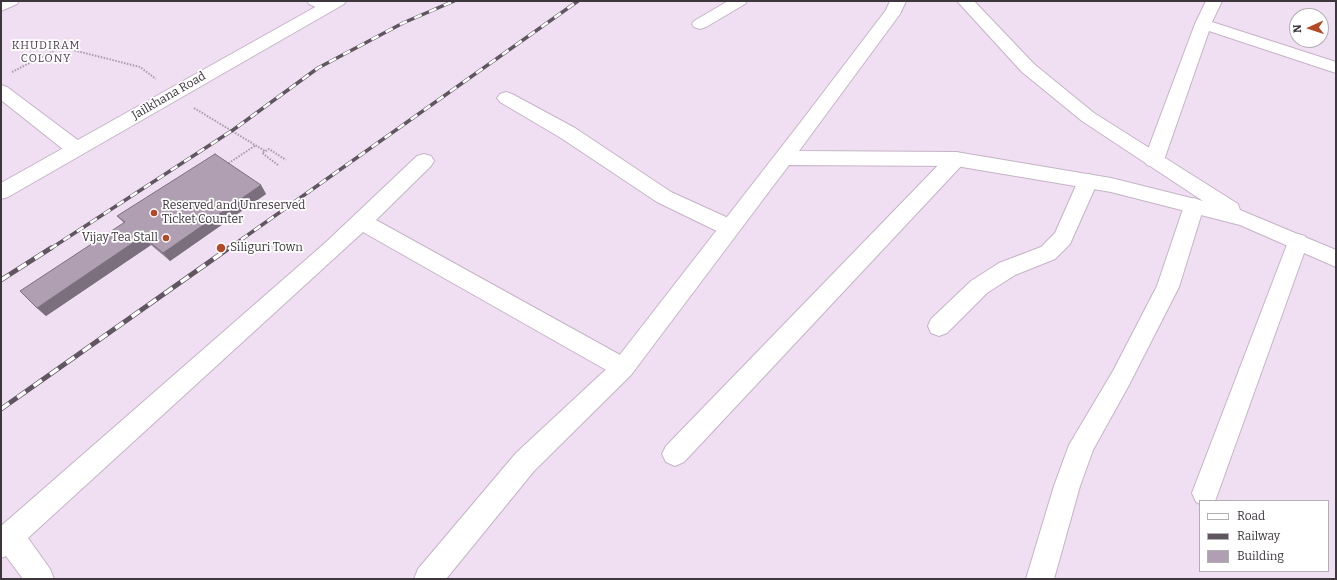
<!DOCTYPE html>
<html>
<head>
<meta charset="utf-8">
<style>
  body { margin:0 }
  #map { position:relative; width:1337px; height:580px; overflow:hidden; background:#f0def2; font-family:Bitter,serif }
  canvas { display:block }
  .frame { position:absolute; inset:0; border:2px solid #3d363d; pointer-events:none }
  .legend { position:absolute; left:1199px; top:500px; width:130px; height:72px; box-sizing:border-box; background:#fff; border:1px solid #b1afb1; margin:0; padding:5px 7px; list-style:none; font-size:12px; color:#3d363d }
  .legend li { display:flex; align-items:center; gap:8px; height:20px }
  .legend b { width:20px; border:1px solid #b1afb1 }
  .north { position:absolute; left:1289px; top:8px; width:40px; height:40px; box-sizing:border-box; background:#fff; border:1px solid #b1afb1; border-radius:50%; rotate:267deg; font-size:11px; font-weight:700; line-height:16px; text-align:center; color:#3d363d }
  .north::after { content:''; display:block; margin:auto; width:14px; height:18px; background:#b24a28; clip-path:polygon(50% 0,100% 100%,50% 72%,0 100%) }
</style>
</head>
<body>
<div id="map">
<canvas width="1337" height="580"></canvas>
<div class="frame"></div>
<ul class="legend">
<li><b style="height:5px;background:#fff"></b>Road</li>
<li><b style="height:5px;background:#5f5660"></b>Railway</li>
<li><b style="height:11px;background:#b09eb2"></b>Building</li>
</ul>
<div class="north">N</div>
</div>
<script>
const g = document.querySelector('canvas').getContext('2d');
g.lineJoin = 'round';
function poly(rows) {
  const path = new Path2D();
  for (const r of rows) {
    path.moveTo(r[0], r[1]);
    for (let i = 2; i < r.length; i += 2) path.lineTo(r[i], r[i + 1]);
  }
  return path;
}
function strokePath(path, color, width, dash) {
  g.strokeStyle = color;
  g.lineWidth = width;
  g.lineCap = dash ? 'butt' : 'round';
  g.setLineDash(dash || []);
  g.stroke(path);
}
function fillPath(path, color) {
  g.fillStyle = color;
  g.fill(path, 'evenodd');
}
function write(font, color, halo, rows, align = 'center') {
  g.font = font + ' Bitter,serif';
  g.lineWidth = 3.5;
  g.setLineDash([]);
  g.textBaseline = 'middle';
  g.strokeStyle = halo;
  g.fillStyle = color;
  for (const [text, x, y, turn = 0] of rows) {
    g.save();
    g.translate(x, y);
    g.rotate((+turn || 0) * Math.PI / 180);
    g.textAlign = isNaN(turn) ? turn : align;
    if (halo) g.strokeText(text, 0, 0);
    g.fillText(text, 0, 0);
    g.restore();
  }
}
const minor = poly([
  [1,1,19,1,17,4,1,11,1,1],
  [307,1,327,1,334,7,332,10,326,12,309,4,307,1],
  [728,1,747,1,745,4,706,27,700,29,694,27,692,24,694,21,728,1],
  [1206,1,1222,1,1212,22,1336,62,1336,73,1209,31,1164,160,1161,165,1154,167,1147,165,1144,160,1195,24,1206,1],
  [1,85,7,87,83,144,85,149,83,154,76,156,69,154,1,100,1,85],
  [506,92,512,94,575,128,671,192,737,222,740,228,737,234,730,236,723,234,657,202,561,138,500,102,497,98,500,94,506,92],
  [956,152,963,154,966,159,963,164,684,462,675,466,666,462,662,454,666,446,949,154,956,152],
  [424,154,431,156,434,161,431,166,376,220,631,361,635,368,631,375,623,378,615,375,363,232,28,538,50,569,54,579,23,579,6,556,1,558,1,526,325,243,417,156,424,154],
  [1088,174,1095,176,1098,181,1070,244,1055,259,1015,275,987,293,947,333,939,336,931,333,928,326,931,319,971,281,999,263,1041,247,1055,233,1078,181,1081,176,1088,174],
  [1194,198,1201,201,1204,206,1179,287,1129,385,1093,450,1080,486,1054,579,1026,579,1054,486,1069,445,1113,371,1157,286,1184,206,1187,201,1194,198],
  [1298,234,1305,236,1308,242,1218,493,1215,501,1200,501,1200,504,1196,502,1192,493,1288,242,1291,236,1298,234]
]);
const tertiary = poly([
  [326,1,346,1,344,4,8,197,1,199,1,183,326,1],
  [890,1,906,1,900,14,799,151,956,152,1111,178,1203,201,1082,121,1022,72,957,1,974,1,1034,64,1094,113,1238,204,1240,210,1336,250,1336,267,1240,225,1111,192,956,166,789,165,631,375,534,471,446,579,414,579,418,569,516,453,615,361,800,123,886,10,890,1]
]);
strokePath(minor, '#c5b3c6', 2);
strokePath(tertiary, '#c5b3c6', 2);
strokePath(poly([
  [12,72,61,47,140,67,156,79],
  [194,108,265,151],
  [226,165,256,145],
  [278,165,262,153,269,149,286,160]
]), '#a89aa9', 2, [1.5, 1.5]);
fillPath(minor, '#fff');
fillPath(tertiary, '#fff');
const railFar1 = poly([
  [50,249,233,130,318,68,403,23,454,1],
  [228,249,578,1]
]);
const rail = poly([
  [1,280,51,248],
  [1,409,229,248]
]);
strokePath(railFar1, '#5f5660', 3.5);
strokePath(rail, '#5f5660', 5);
strokePath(railFar1, '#fff', 2.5, [8]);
strokePath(rail, '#fff', 3.5, [10]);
fillPath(poly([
  [261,185,266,194,170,261,151,245,46,316,37,308,124,223,117,216]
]), '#978899');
fillPath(poly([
  [261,185,266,194,170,261,163,253],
  [143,236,151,245,46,316,37,308]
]), '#7b6f7d');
const building = poly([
  [215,154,261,185,163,253,143,236,37,308,20,291,125,222,117,216,215,154]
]);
fillPath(building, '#b09eb2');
strokePath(building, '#7b6f7d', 1);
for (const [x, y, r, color] of [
  [154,213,4,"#b24a28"],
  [166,238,4,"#b24a28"],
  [221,248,5,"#b24a28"]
]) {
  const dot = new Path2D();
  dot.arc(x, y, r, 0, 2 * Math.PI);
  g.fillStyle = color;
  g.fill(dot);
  strokePath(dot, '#fff', 1.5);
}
g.letterSpacing = '1px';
write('11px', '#4a3b4c', '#fff', [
  ["KHUDIRAM",46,46],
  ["COLONY",46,59]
]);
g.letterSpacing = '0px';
write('12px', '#3d363d', '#fff', [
  ["Jailkhana Road",169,96,-30]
]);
write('12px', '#3d363d', '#fff', [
  ["Reserved and Unreserved",162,206],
  ["Ticket Counter",162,220],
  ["Vijay Tea Stall",158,238,"right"],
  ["Siliguri Town",230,248]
], 'left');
</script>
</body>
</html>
